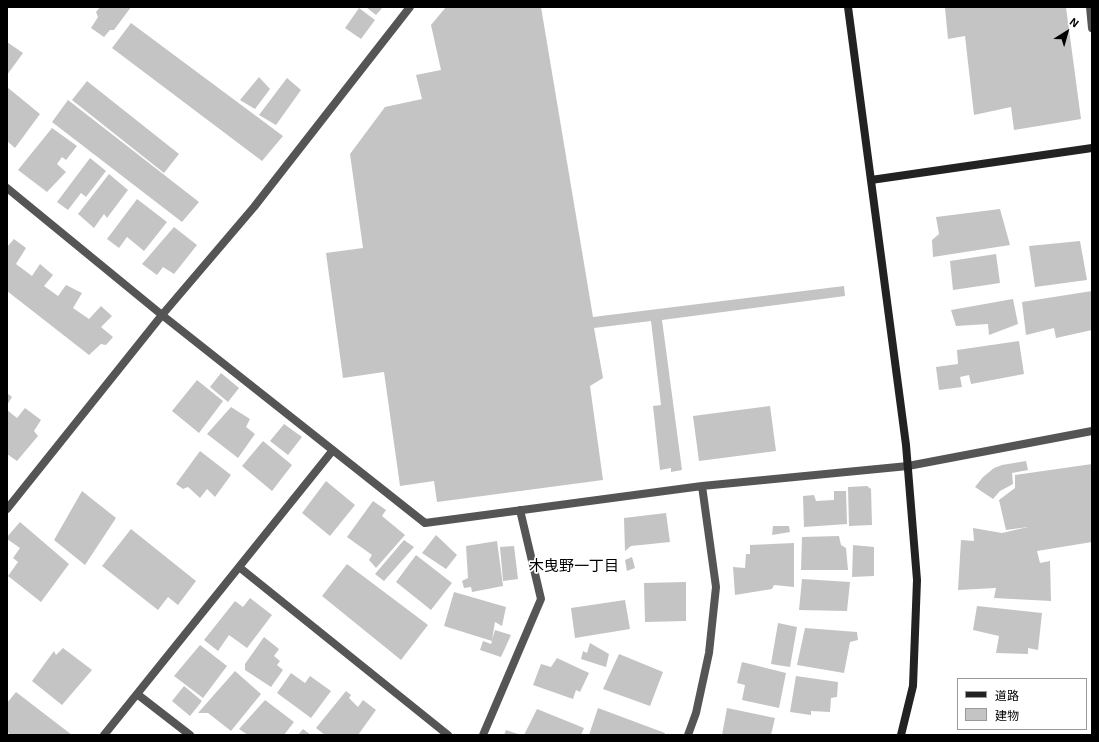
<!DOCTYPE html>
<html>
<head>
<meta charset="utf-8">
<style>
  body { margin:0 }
  #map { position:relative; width:1099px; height:742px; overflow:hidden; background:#fff; font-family:"Exo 2","Noto Sans JP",sans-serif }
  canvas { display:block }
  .frame { position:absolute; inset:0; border:8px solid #000; pointer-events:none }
  .legend { position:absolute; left:957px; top:678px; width:130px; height:52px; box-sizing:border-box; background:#fff; border:1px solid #999; margin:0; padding:5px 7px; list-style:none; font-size:12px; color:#000 }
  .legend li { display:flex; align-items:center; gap:8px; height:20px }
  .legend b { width:20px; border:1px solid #999 }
  .north { position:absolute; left:1047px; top:12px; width:40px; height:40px; -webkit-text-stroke:3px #fff; paint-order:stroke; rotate:37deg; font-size:11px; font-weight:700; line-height:16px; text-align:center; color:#000 }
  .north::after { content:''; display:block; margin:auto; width:14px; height:18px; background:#000; clip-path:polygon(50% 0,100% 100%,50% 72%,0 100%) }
</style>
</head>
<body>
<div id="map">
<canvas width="1099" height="742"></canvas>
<div class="frame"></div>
<ul class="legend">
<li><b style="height:5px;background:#222"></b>道路</li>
<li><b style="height:11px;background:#c4c4c4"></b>建物</li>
</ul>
<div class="north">N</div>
</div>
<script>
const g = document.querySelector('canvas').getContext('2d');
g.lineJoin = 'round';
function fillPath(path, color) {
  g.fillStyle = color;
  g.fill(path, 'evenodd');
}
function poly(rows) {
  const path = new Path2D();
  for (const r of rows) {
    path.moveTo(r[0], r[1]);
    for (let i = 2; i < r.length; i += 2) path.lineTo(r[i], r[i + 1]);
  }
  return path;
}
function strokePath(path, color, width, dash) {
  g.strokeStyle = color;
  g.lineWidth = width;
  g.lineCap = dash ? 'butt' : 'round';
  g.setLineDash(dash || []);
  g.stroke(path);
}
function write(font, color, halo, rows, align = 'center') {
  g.font = font + ' "Exo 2","Noto Sans JP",sans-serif';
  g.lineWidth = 3.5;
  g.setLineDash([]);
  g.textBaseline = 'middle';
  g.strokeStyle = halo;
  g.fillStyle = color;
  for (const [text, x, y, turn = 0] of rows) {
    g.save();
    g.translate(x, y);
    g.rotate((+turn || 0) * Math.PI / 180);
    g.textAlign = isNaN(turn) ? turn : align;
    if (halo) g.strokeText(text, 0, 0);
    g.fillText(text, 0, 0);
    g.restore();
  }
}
fillPath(poly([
  [100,7,131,7,114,30,110,30,104,37,91,28,98,17,96,12],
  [366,7,383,7,376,15],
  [446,7,541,7,593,317,844,286,845,296,662,320,682,470,671,472,671,468,660,470,653,406,661,405,651,321,594,328,603,378,590,386,603,480,437,502,434,481,400,486,384,372,343,378,326,253,363,248,350,154,385,107,422,99,416,75,441,70,431,25],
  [947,7,1066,7,1081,119,1014,130,1011,107,974,115,965,36,948,39,945,8],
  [359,8,375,20,361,39,345,28],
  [131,23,283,136,262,161,112,48],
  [7,42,23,53,7,75],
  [259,77,270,89,255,109,240,100],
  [287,78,301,90,276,125,259,115],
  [87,81,179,154,164,173,72,100],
  [7,87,40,114,15,148,7,141],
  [68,100,199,202,182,222,52,122],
  [52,128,77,146,66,160,62,157,57,164,66,172,47,192,18,170],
  [90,158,106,171,86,197,81,193,68,210,57,202],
  [109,174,128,190,107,218,104,214,94,228,78,214],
  [137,199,167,222,144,251,127,237,119,248,107,239],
  [1000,209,1010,245,933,257,932,240,939,234,936,217],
  [174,227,197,245,174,274,163,267,157,275,142,264],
  [14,239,26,248,16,264,32,276,40,264,53,275,44,286,58,296,66,285,82,293,73,308,89,319,101,306,112,316,101,327,113,337,106,345,101,344,89,355,7,291,7,247],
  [1080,241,1087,280,1035,287,1029,246],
  [996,254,1000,283,953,290,950,261],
  [1092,291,1092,319,1091,320,1092,330,1056,338,1054,328,1026,335,1022,302],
  [1013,299,1018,324,989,335,988,324,956,326,951,310],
  [1019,341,1024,374,971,384,969,375,960,377,962,387,939,390,936,367,958,364,957,350],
  [221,373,239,388,228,402,210,387],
  [197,380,223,401,199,433,172,411],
  [7,393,12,397,7,405],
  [770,406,776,451,699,461,693,416],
  [231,407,250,419,246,427,255,434,238,458,207,434],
  [25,408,41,420,34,431,38,436,17,461,7,454,7,410,17,418],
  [284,424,302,437,288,455,270,441],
  [263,441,292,465,272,491,242,466],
  [200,451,231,475,215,497,207,489,200,498,188,487,183,489,176,484],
  [1026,461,1028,470,1012,473,1013,484,1000,491,993,499,975,487,983,477,994,468,1002,465],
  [1092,464,1092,542,1037,551,1040,563,1050,561,1051,601,994,598,996,588,958,590,961,540,974,541,973,528,1002,533,1028,527,1006,530,999,500,1015,488,1015,475],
  [326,481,355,505,330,536,302,513],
  [867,486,871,489,872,525,849,526,848,487],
  [82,491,116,518,85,565,54,540],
  [834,491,846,491,847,524,804,527,803,496,814,495,816,501,834,500],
  [373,501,386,510,382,516,405,535,376,568,369,560,372,555,347,537],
  [666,513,670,542,631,546,625,551,624,518],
  [20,522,69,564,41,602,8,576,18,562,13,558,20,548,7,539,7,537],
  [773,526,789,526,790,532,772,535],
  [131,529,196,581,178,605,168,597,158,610,102,566],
  [436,535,457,555,446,569,422,553],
  [839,536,841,545,846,548,848,570,801,570,802,537],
  [404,540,414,547,384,581,375,574],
  [497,541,503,586,472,592,471,587,464,588,462,581,468,578,466,546],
  [794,543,794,587,774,585,772,589,735,595,733,567,745,568,746,554,750,554,750,545],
  [853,545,874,547,874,576,852,577],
  [514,546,518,579,503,581,500,547],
  [416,555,452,583,431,610,396,582],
  [632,557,635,568,627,571,625,560],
  [347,564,428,625,401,660,322,596],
  [802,579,850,582,847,611,799,610],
  [686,582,686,621,645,622,644,583],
  [454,592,506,607,502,626,495,622,492,640,495,630,511,635,501,657,480,650,483,641,491,644,492,641,444,626],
  [250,598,272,615,247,648,229,635,218,651,204,640,235,601,243,607],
  [625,600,630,629,575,638,571,608],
  [977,606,1042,613,1038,650,1028,648,1028,654,996,653,999,636,973,630],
  [778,623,797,627,790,667,771,664],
  [805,628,857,632,858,640,850,642,844,673,797,665],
  [264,637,279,649,274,656,280,661,277,665,283,670,271,687,245,670,245,664],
  [590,643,609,654,606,667,581,659,583,651,587,653],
  [200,645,227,666,203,698,174,676],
  [63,648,92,670,62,705,32,681,54,651,56,655],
  [619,654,663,672,650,706,603,689],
  [557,658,589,673,580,692,576,690,573,699,533,685,541,664,551,667],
  [742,662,786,673,779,708,742,700,745,685,737,683],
  [235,671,261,694,231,731,208,713,198,713],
  [291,673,305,683,310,676,331,691,311,718,277,693],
  [796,676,838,682,837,697,831,698,830,712,811,711,811,715,790,712],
  [184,686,202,701,190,716,172,701],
  [346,691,351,695,349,698,358,707,363,700,376,710,358,735,325,735,316,728],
  [16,692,72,735,10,735,7,731,7,703],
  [265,700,294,722,284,735,248,735,239,729],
  [598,708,665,733,665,735,589,735],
  [727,708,775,718,771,735,740,734,740,735,722,735],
  [537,709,584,728,581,735,524,735],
  [303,729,311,735,298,735],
  [506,730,521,735,504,735]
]), '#c4c4c4');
strokePath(poly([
  [1090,7,1092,28],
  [7,188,162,315,425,523,702,486,908,466,1092,431],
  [7,509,162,315,254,207,410,7],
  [239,567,448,735],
  [137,694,190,735],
  [104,735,333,450],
  [483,735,541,599,520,510],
  [688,735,696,713,709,653,716,587,702,486]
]), '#555', 8);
strokePath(poly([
  [848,7,906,445,917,580,913,686,901,735],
  [871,180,1092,148]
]), '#222', 8);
write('15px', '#000', '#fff', [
  ["木曳野一丁目",574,566]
]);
</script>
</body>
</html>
